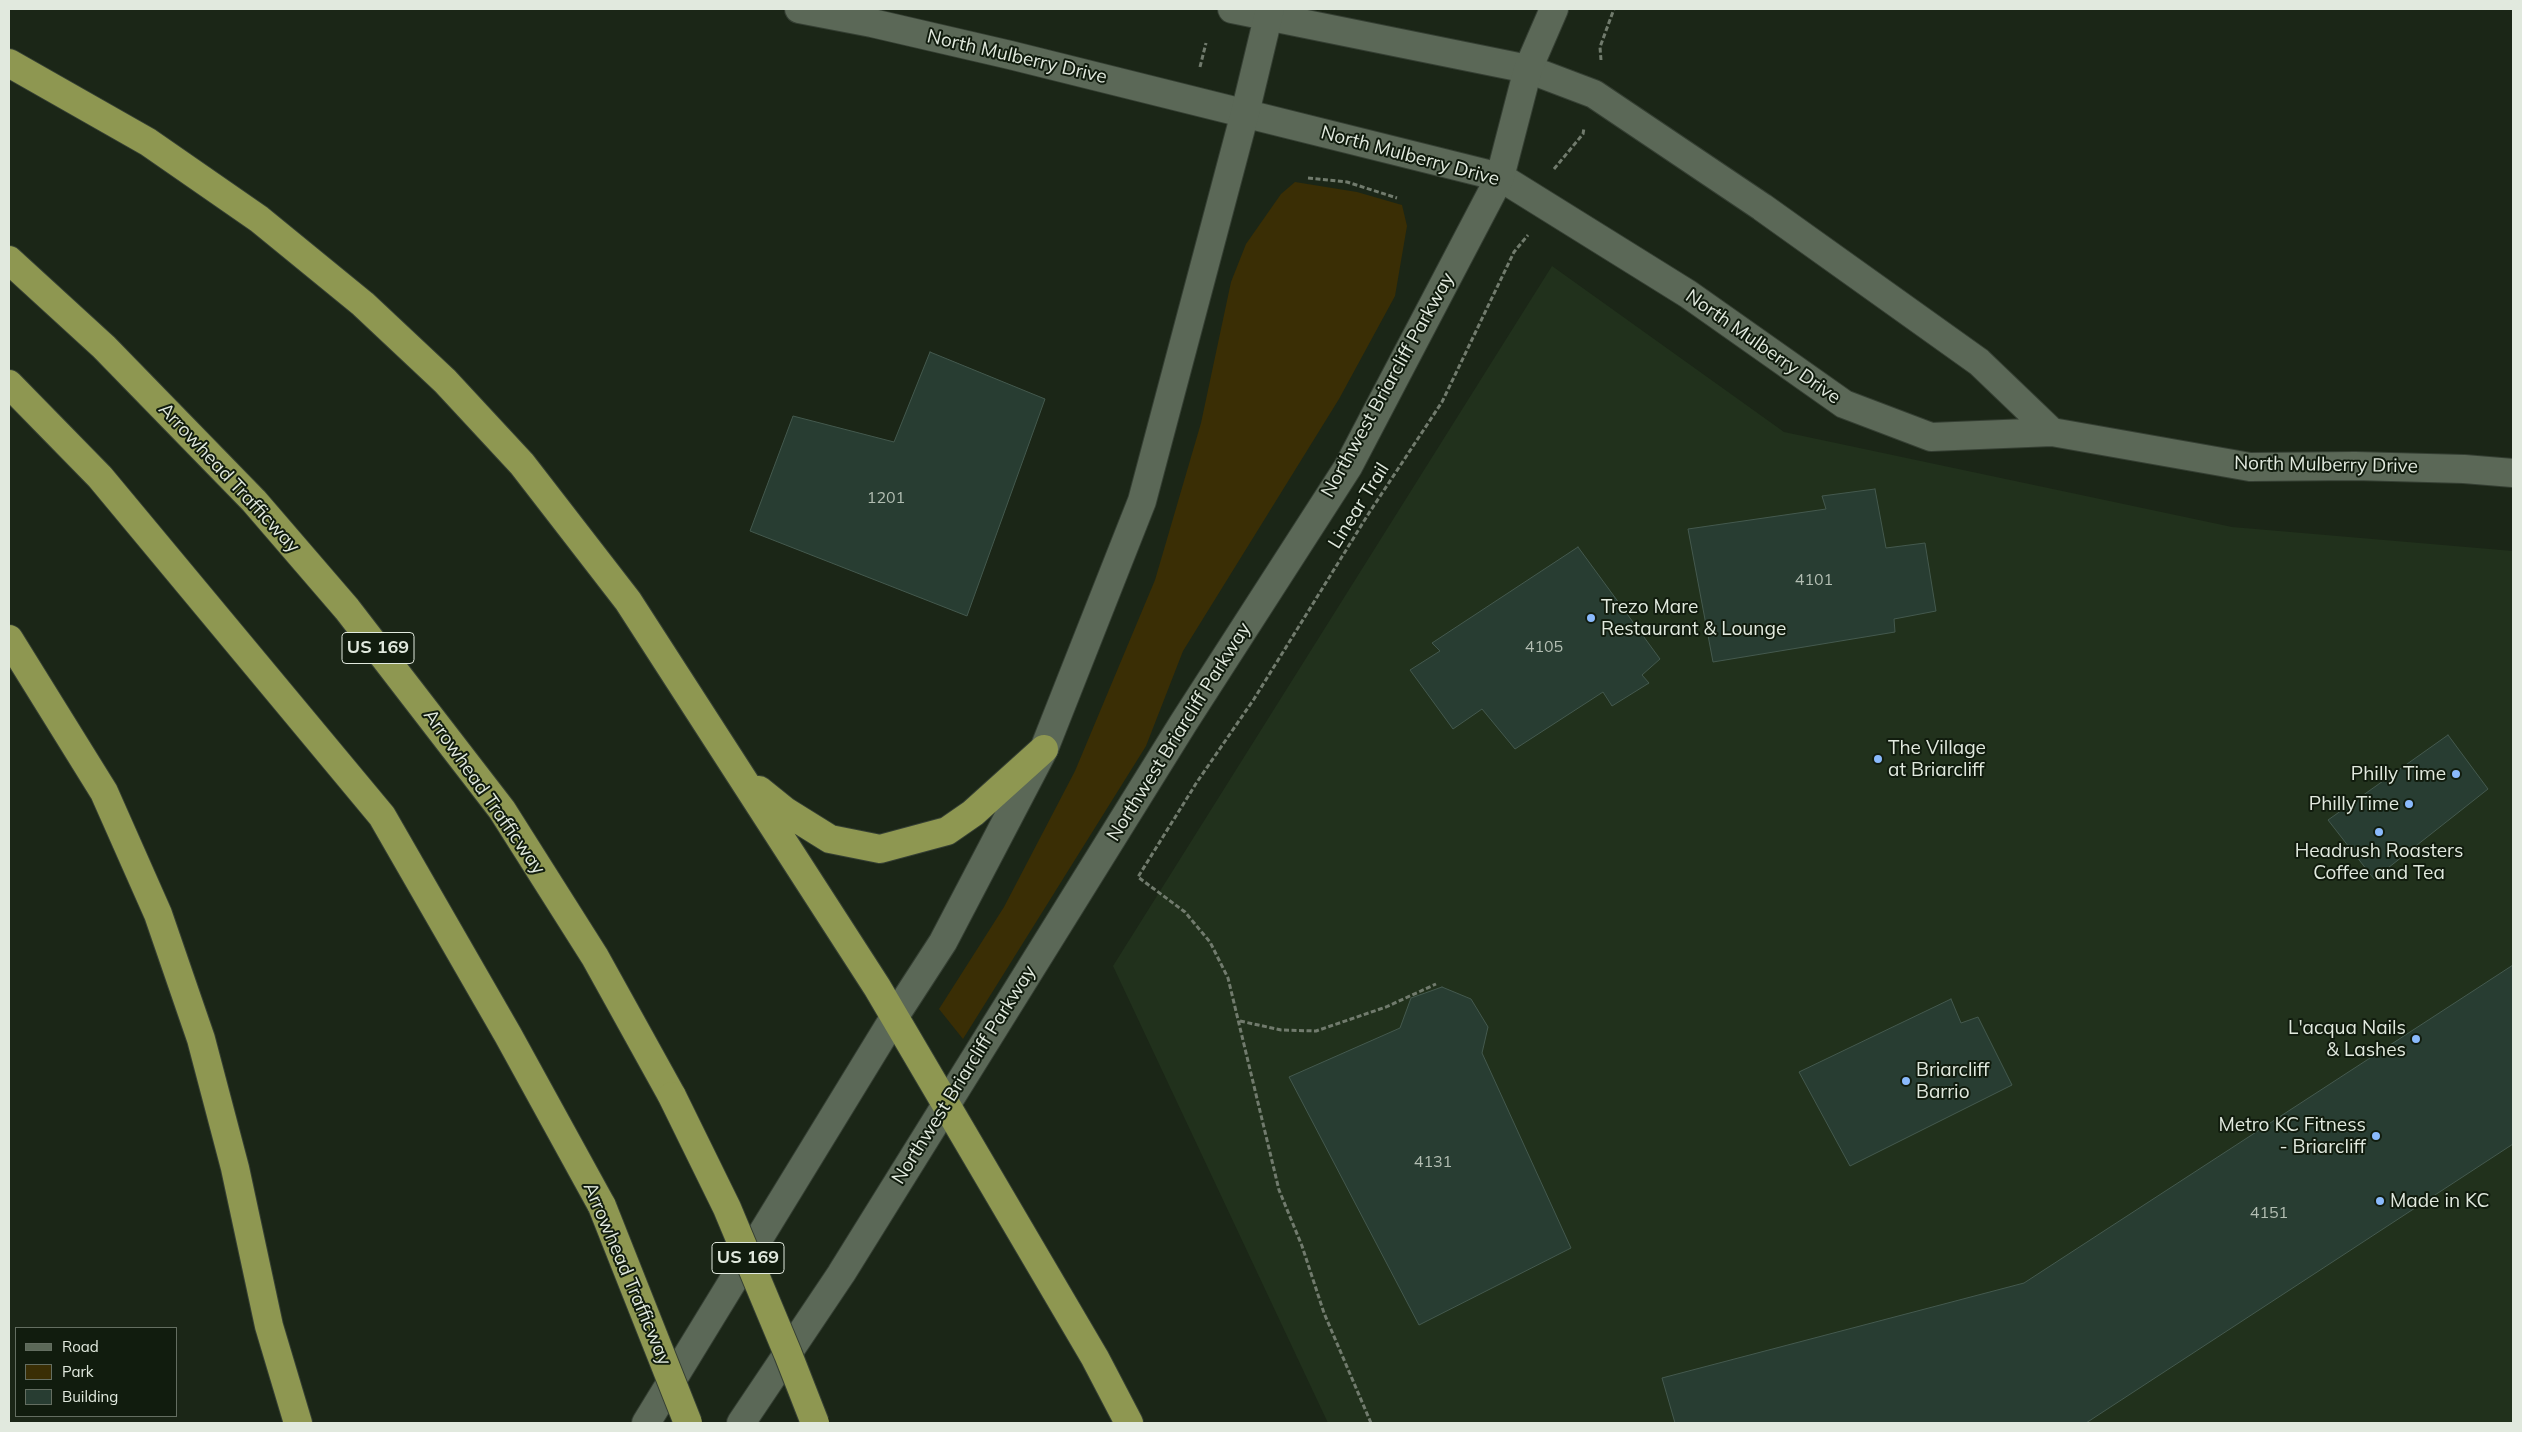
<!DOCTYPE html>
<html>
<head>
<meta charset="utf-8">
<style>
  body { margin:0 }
  #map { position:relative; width:2522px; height:1432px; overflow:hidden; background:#1b2617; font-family:Mulish,sans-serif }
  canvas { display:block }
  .frame { position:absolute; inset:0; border:10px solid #e1e9de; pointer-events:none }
  .legend { position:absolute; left:15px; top:1327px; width:162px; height:90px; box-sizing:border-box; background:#111c0e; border:1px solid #646e61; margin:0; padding:6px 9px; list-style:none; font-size:15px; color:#e1e9de }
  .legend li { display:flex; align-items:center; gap:10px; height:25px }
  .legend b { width:25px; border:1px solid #646e61 }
</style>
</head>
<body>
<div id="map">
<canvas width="2522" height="1432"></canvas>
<div class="frame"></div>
<ul class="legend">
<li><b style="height:6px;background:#5b6857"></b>Road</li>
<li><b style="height:14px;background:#3a2e05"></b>Park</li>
<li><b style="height:14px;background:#283d32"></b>Building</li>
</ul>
</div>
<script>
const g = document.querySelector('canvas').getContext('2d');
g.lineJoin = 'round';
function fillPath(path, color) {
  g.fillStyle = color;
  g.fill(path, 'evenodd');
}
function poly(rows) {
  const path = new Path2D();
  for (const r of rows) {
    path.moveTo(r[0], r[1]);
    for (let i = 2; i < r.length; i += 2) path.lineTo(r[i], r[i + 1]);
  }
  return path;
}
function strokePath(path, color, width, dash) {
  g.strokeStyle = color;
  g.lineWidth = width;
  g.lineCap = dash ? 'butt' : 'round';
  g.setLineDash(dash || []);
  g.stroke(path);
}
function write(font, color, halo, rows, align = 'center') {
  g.font = font + ' Mulish,sans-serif';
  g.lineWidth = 4;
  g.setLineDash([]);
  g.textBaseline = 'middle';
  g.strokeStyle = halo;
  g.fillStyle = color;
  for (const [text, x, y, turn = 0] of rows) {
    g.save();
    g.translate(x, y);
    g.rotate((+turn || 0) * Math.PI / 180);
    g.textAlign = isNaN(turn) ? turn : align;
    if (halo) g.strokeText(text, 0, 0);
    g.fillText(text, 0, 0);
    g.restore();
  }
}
fillPath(poly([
  [1552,266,1784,432,2232,527,2513,551,2513,1423,1328,1423,1113,966]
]), '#21311c');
fillPath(poly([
  [1295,182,1357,192,1402,205,1407,226,1395,296,1339,399,1183,651,1146,746,963,1039,939,1009,1004,907,1075,771,1155,580,1201,423,1231,282,1246,244,1281,194]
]), '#3a2e05');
const building = poly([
  [930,352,1045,399,967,616,750,531,793,416,894,442,930,352],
  [1875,489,1886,548,1925,543,1936,611,1894,619,1895,632,1713,662,1688,529,1826,509,1822,496,1875,489],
  [1578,547,1660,659,1642,675,1649,683,1612,706,1603,692,1515,749,1482,709,1453,729,1410,670,1440,651,1432,643,1578,547],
  [2448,735,2488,789,2374,879,2328,820,2448,735],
  [2513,965,2513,1144,2086,1423,1675,1423,1662,1378,2024,1283,2513,965],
  [1442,987,1471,999,1488,1027,1482,1053,1571,1248,1419,1325,1289,1077,1400,1028,1411,998,1442,987],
  [1951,999,1961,1023,1978,1017,2012,1085,1850,1166,1799,1072,1951,999]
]);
fillPath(building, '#283d32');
strokePath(building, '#44594e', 1);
const street = poly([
  [799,9,872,23,1010,55,1500,177,1688,294,1844,404,1931,437,2052,432,2250,467,2355,466,2464,469,2513,473],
  [1232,9,1528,69,1594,94,1762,207,1979,362,2052,432]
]);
const secondary = poly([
  [646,1423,895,1016,943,942,1044,749,1142,501,1245,113,1270,9],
  [741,1423,841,1274,1184,722,1348,467,1500,177,1528,69,1554,9]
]);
const highway = poly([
  [9,63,148,142,259,219,363,304,445,381,522,464,628,601,877,987,1095,1358,1129,1423],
  [9,260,104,347,254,501,347,609,502,810,595,957,672,1096],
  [9,384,100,477,382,816,508,1035,602,1206],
  [9,639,104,792,158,914,201,1039,235,1168,269,1326,298,1423],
  [759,790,785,811,830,839,880,849,947,831,973,813,1044,749]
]);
strokePath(street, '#353f33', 30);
strokePath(secondary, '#353f33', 30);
strokePath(highway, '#353f33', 30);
strokePath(poly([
  [1601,60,1600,47,1614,9],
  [1200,67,1206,43],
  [1554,169,1583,134,1584,128],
  [1308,178,1347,182,1397,198],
  [1240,1021,1281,1030,1316,1031,1386,1007,1436,984],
  [1371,1423,1324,1313,1302,1246,1279,1190,1228,978,1210,942,1185,912,1138,877,1197,782,1254,699,1369,513,1442,402,1514,252,1528,235]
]), '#717b6d', 3, [5, 2.5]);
strokePath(street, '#5b6857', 28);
strokePath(secondary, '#5b6857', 28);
strokePath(highway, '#8e9751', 28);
const highwayBridge = poly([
  [672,1096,727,1208,788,1354,815,1423],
  [602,1206,688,1423]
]);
strokePath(highwayBridge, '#353f33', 30, []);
strokePath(highwayBridge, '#8e9751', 28);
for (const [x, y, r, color] of [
  [1591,618,5,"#8abafc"],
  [1878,759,5,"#8abafc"],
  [2456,774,5,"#8abafc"],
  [2409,804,5,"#8abafc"],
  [2379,832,5,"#8abafc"],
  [2416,1039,5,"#8abafc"],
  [1906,1081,5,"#8abafc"],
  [2376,1136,5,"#8abafc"],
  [2380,1201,5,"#8abafc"]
]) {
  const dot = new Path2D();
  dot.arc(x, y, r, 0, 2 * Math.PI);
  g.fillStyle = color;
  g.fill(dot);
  strokePath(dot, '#111c0e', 2);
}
write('16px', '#b3beb3', null, [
  ["1201",886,498],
  ["4101",1814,580],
  ["4105",1544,647],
  ["4131",1433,1162],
  ["4151",2269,1213]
]);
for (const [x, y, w] of [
  [378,648,72],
  [748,1258,72]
]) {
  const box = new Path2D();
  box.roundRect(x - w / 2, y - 15.5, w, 31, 4);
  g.fillStyle = '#111c0e';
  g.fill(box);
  strokePath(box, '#e1e9de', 1);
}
write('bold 18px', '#e1e9de', null, [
  ["US 169",378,648],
  ["US 169",748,1258]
]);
write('19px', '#e1e9de', '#111c0e', [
  ["North Mulberry Drive",1017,57,13],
  ["North Mulberry Drive",1410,156,15],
  ["North Mulberry Drive",1763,347,35],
  ["Northwest Briarcliff Parkway",1388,385,-61],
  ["North Mulberry Drive",2326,465,1],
  ["Arrowhead Trafficway",229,478,47],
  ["Linear Trail",1359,506,-58],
  ["Northwest Briarcliff Parkway",1179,732,-58],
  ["Arrowhead Trafficway",484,792,55],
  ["Northwest Briarcliff Parkway",964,1075,-58],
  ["Arrowhead Trafficway",627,1274,67]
]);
write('19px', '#e1e9de', '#111c0e', [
  ["Trezo Mare",1601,607],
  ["Restaurant & Lounge",1601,629],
  ["The Village",1888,748],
  ["at Briarcliff",1888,770],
  ["Philly Time",2446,774,"right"],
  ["PhillyTime",2399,804,"right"],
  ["Headrush Roasters",2379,851,"center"],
  ["Coffee and Tea",2379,873,"center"],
  ["L'acqua Nails",2406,1028,"right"],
  ["& Lashes",2406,1050,"right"],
  ["Briarcliff",1916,1070],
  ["Barrio",1916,1092],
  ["Metro KC Fitness",2366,1125,"right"],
  ["- Briarcliff",2366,1147,"right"],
  ["Made in KC",2390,1201]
], 'left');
</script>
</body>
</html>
